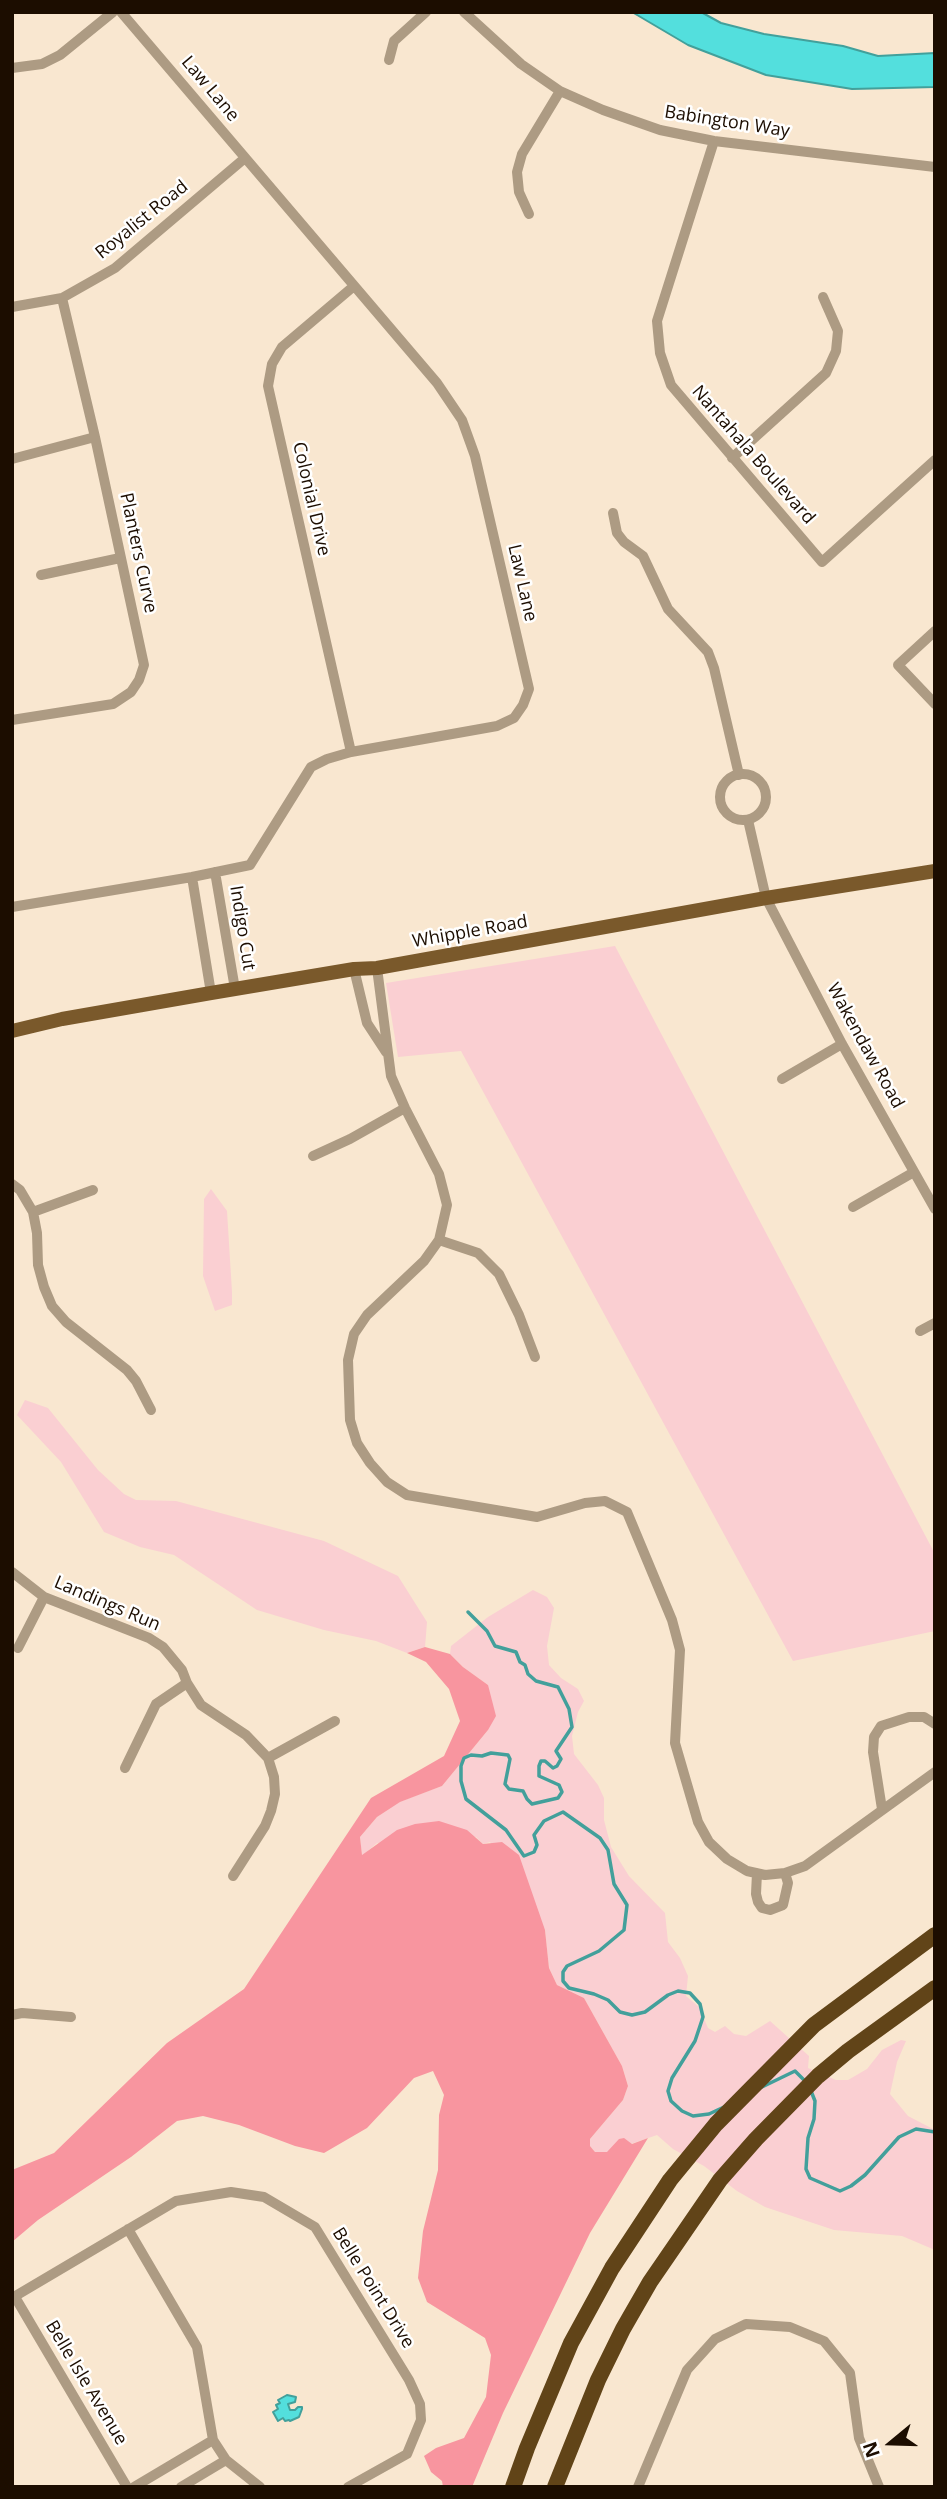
<!DOCTYPE html>
<html>
<head>
<meta charset="utf-8">
<style>
  body { margin:0 }
  #map { position:relative; width:947px; height:2499px; overflow:hidden; background:#f9e7d0; font-family:"Open Sans",sans-serif }
  canvas { display:block }
  .frame { position:absolute; inset:0; border:14px solid #1c0d00; pointer-events:none }
  .north { position:absolute; left:856px; top:2408px; width:70px; height:70px; -webkit-text-stroke:5px #fff; paint-order:stroke; rotate:251deg; font-size:19px; font-weight:700; line-height:28px; text-align:center; color:#1c0d00 }
  .north::after { content:''; display:block; margin:auto; width:24px; height:32px; background:#1c0d00; clip-path:polygon(50% 0,100% 100%,50% 72%,0 100%) }
</style>
</head>
<body>
<div id="map">
<canvas width="947" height="2499"></canvas>
<div class="frame"></div>
<div class="north">N</div>
</div>
<script>
const g = document.querySelector('canvas').getContext('2d');
g.lineJoin = 'round';
function fillPath(path, color) {
  g.fillStyle = color;
  g.fill(path, 'evenodd');
}
function poly(rows) {
  const path = new Path2D();
  for (const r of rows) {
    if (r.length === 3) {
      path.moveTo(r[0] + r[2], r[1]);
      path.arc(r[0], r[1], r[2], 0, 2 * Math.PI);
      continue;
    }
    path.moveTo(r[0], r[1]);
    for (let i = 2; i < r.length; i += 2) path.lineTo(r[i], r[i + 1]);
  }
  return path;
}
function strokePath(path, color, width, dash) {
  g.strokeStyle = color;
  g.lineWidth = width;
  g.lineCap = dash ? 'butt' : 'round';
  g.setLineDash(dash || []);
  g.stroke(path);
}
function write(font, color, halo, rows, align = 'center') {
  g.font = font + ' "Open Sans",sans-serif';
  g.lineWidth = 5;
  g.setLineDash([]);
  g.textBaseline = 'middle';
  g.strokeStyle = halo;
  g.fillStyle = color;
  for (const [text, x, y, turn = 0] of rows) {
    g.save();
    g.translate(x, y);
    g.rotate((+turn || 0) * Math.PI / 180);
    g.textAlign = isNaN(turn) ? turn : align;
    if (halo) g.strokeText(text, 0, 0);
    g.fillText(text, 0, 0);
    g.restore();
  }
}
fillPath(poly([
  [615,946,935,1554,935,1631,793,1661,461,1051,398,1057,386,983],
  [211,1189,227,1211,232,1292,232,1305,215,1311,203,1276,204,1199],
  [25,1400,48,1408,98,1470,124,1494,136,1500,176,1501,324,1541,398,1576,427,1622,425,1647,407,1653,376,1641,324,1630,257,1610,174,1555,140,1547,104,1532,61,1462,17,1415],
  [533,1590,547,1597,554,1608,547,1646,549,1665,561,1678,578,1689,584,1701,578,1712,572,1736,574,1754,598,1785,604,1798,604,1820,611,1847,629,1876,665,1913,668,1942,680,1958,688,1976,686,1996,699,2007,708,2028,715,2032,725,2026,734,2034,746,2036,770,2021,809,2056,808,2068,836,2080,848,2080,867,2069,882,2050,901,2040,906,2041,897,2062,890,2094,908,2116,935,2130,935,2250,902,2236,834,2230,765,2207,737,2191,704,2166,673,2149,657,2135,608,2152,595,2152,590,2146,590,2139,623,2100,628,2086,622,2066,584,1998,557,1985,549,1968,545,1930,490,1842,483,1844,476,1837,377,1843,362,1856,360,1837,377,1817,399,1802,442,1786,488,1730,488,1685,463,1667,450,1654,451,1646,488,1617]
]), '#facfd2');
fillPath(poly([
  [425,1647,450,1654,463,1667,488,1685,496,1716,488,1730,442,1786,400,1802,377,1817,360,1837,362,1855,397,1830,415,1824,439,1821,467,1830,483,1844,502,1842,519,1855,545,1930,549,1968,557,1985,584,1998,622,2066,628,2086,623,2100,590,2139,590,2146,595,2152,607,2152,619,2139,624,2138,632,2144,648,2138,590,2233,503,2413,472,2487,443,2487,442,2481,431,2472,424,2456,436,2448,464,2438,486,2397,491,2355,485,2338,427,2302,418,2278,423,2231,438,2170,439,2115,444,2095,433,2071,414,2078,367,2128,324,2153,295,2146,239,2125,203,2116,177,2121,131,2157,38,2220,12,2242,12,2170,54,2153,167,2043,244,1989,371,1798,444,1756,460,1721,449,1689,426,1662,407,1653]
]), '#f8959f');
const water = poly([
  [632,12,701,12,721,23,764,34,843,46,878,56,935,53,935,87,852,89,766,75,688,45,632,12],
  [287,2395,296,2397,295,2402,288,2404,290,2410,295,2410,298,2407,302,2407,302,2409,299,2417,290,2421,289,2420,285,2421,283,2418,278,2421,273,2412,278,2409,276,2405,280,2403,278,2400,287,2395]
]);
fillPath(water, '#53dfdd');
strokePath(water, '#42a09b', 2);
strokePath(poly([
  [468,1612,487,1631,495,1646,516,1652,520,1662,525,1665,528,1674,536,1681,558,1687,569,1709,572,1727,556,1751,561,1759,557,1766,553,1768,545,1761,541,1761,539,1766,539,1776,559,1785,562,1792,558,1798,532,1804,527,1799,523,1791,509,1789,505,1784,510,1759,508,1755,491,1753,482,1756,471,1755,464,1758,461,1766,461,1781,466,1799,506,1830,524,1856,534,1852,537,1845,534,1835,544,1821,563,1812,600,1838,608,1850,614,1884,627,1905,624,1930,599,1951,567,1966,563,1972,563,1981,569,1988,594,1994,608,2000,620,2012,632,2015,645,2012,668,1995,678,1991,690,1993,700,2004,703,2017,695,2041,672,2078,668,2091,671,2101,682,2111,693,2116,709,2114,724,2107],
  [762,2087,795,2071,805,2081],
  [811,2091,815,2101,814,2119,808,2138,806,2169,810,2178,840,2191,851,2186,865,2175,899,2137,916,2129,935,2132]
]), '#42a09b', 3.5);
strokePath(poly([
  [464,12,521,64,560,91,603,110,660,130,714,141,935,167],
  [389,60,394,41,426,12],
  [12,68,42,64,60,55,113,12],
  [714,141,657,321,660,353,671,385,822,562,935,460],
  [529,214,519,192,517,172,522,154,560,91],
  [12,307,62,298,115,268,245,158],
  [732,458,826,373,836,351,838,331,823,297],
  [12,459,95,437],
  [613,513,617,533,624,542,643,556,668,609,708,652,714,668,739,775],
  [41,575,120,558],
  [935,631,898,665,935,704],
  [12,720,113,704,131,692,139,680,144,665,95,437,62,298],
  [351,752,268,386,272,364,282,347,354,286],
  [743,797,23],
  [748,820,766,898,842,1044,935,1209],
  [215,872,235,989],
  [192,877,211,993],
  [12,907,192,877,250,865,311,767,327,759,351,752,497,726,514,718,523,705,529,689,475,456,462,420,437,383,121,12],
  [377,968,391,1076,405,1108,439,1174,447,1205,439,1240,424,1261,367,1315,354,1334,348,1360,350,1420,357,1443,370,1463,387,1482,407,1495,537,1517,585,1503,605,1501,627,1512,672,1620,680,1650,675,1743,698,1822,709,1842,727,1859,747,1871,765,1875,785,1873,805,1866,935,1772],
  [354,969,367,1023,386,1052],
  [782,1079,842,1044],
  [313,1156,350,1139,405,1108],
  [12,1184,20,1190,33,1212,37,1233,38,1265,44,1287,52,1306,66,1322,127,1370,136,1381,151,1410],
  [853,1207,914,1172],
  [33,1212,93,1190],
  [439,1240,478,1253,499,1274,519,1315,535,1357],
  [920,1331,935,1323],
  [12,1572,44,1597,149,1638,163,1647,182,1670,187,1683,201,1705,246,1735,268,1758,274,1777,275,1794,271,1811,265,1826,233,1876],
  [18,1648,44,1597],
  [268,1758,335,1721],
  [125,1768,156,1704,187,1683],
  [882,1809,873,1752,874,1737,881,1726,909,1717,924,1717,935,1724],
  [757,1873,756,1894,758,1902,762,1908,770,1910,783,1905,788,1883,785,1873],
  [12,2015,22,2013,71,2017],
  [128,2229,197,2347,213,2440,226,2460,260,2487],
  [15,2297,127,2487],
  [12,2298,176,2201,231,2192,264,2197,315,2227,409,2380,420,2404,421,2420,407,2454,348,2487],
  [134,2487,213,2440],
  [181,2487,226,2460],
  [638,2487,687,2370,715,2339,746,2324,790,2327,824,2341,850,2373,859,2438,879,2487]
]), '#ad9b83', 10);
strokePath(poly([
  [12,1031,62,1019,211,993,354,969,377,968,766,898,935,871]
]), '#7a592b', 14);
strokePath(poly([
  [513,2487,527,2448,571,2343,612,2268,670,2180,716,2124,814,2025,935,1935],
  [555,2487,598,2380,623,2329,650,2282,720,2180,756,2139,818,2076,848,2051,935,1988]
]), '#614418', 16);
write('18px', '#1c0d00', '#fff', [
  ["Law Lane",210,89,50],
  ["Babington Way",727,122,9],
  ["Royalist Road",142,220,-39],
  ["Nantahala Boulevard",753,455,49],
  ["Colonial Drive",311,499,77],
  ["Planters Curve",138,553,78],
  ["Law Lane",522,583,77],
  ["Indigo Cut",242,928,81],
  ["Whipple Road",470,932,-10],
  ["Wakendaw Road",865,1046,61],
  ["Landings Run",107,1604,23],
  ["Belle Point Drive",373,2288,58],
  ["Belle Isle Avenue",86,2383,59]
]);
</script>
</body>
</html>
